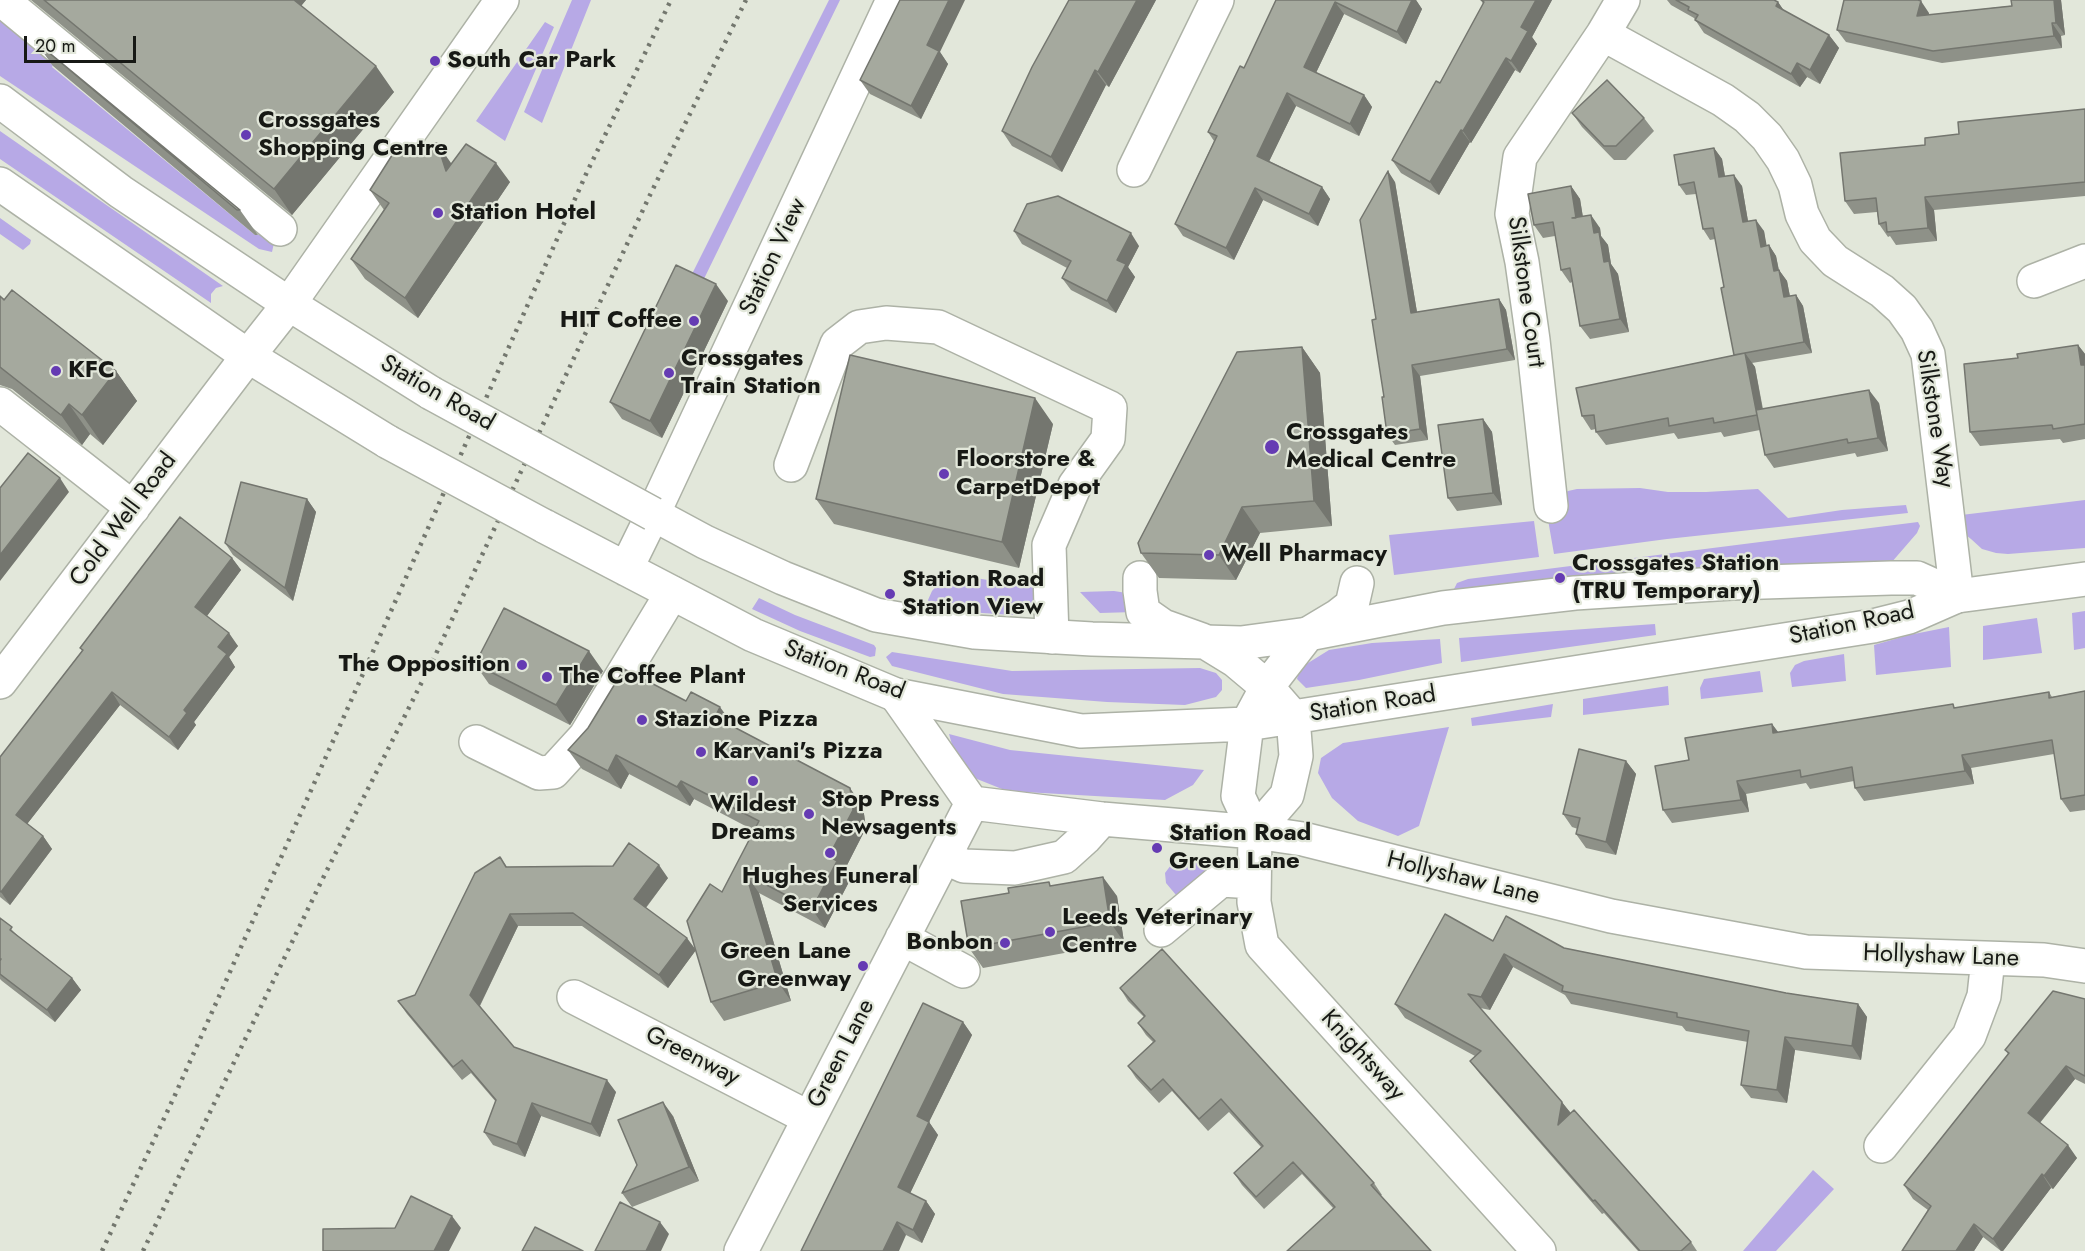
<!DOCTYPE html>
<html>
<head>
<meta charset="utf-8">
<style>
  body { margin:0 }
  #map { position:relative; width:2085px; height:1251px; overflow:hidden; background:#e2e7da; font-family:Jost,sans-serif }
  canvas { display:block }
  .scale { position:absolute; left:24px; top:36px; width:112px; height:27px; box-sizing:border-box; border:3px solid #171915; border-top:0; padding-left:8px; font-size:18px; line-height:21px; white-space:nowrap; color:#171915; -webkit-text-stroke:4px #e2e7da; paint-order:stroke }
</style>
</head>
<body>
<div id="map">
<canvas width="2085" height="1251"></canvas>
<div class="scale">20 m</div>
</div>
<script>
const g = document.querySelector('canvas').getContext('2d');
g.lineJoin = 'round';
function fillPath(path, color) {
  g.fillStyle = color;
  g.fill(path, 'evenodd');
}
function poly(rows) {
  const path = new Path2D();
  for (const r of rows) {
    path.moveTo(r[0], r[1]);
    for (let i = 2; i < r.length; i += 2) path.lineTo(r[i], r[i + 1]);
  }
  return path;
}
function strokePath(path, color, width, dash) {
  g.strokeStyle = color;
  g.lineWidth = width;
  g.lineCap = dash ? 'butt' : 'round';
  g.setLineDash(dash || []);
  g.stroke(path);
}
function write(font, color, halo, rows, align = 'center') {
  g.font = font + ' Jost,sans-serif';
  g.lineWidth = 4.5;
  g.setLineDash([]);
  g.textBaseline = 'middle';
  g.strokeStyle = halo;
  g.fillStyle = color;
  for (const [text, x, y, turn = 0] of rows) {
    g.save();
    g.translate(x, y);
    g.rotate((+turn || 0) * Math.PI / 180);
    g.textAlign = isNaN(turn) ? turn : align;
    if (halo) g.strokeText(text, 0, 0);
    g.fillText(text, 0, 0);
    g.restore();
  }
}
fillPath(poly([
  [572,0,591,0,542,123,524,112],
  [829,0,840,0,700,287,688,282],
  [0,20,53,65,52,67,255,235,276,234,272,252,259,249,0,76],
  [545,22,554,27,505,141,476,121],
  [0,131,223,286,216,288,211,294,211,303,0,159],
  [0,218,31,240,30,244,23,250,0,234],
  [1640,488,1668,492,1706,492,1758,489,1788,518,1842,510,1906,505,1908,513,1667,539,1554,554,1547,514,1562,495,1568,491,1577,489],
  [2085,500,2085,548,2008,554,1996,553,1982,549,1971,539,1956,527,1953,516],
  [1534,521,1539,557,1394,575,1389,535],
  [1918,522,1920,526,1917,533,1891,563,1644,580,1454,589,1457,583,1468,579],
  [957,575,1031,587,1039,593,1032,603,1024,611,1012,615,982,613,930,605,928,600,932,591,939,583,947,578],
  [1114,591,1133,594,1135,612,1100,613,1080,592],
  [759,598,795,615,874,645,876,648,875,656,870,657,800,631,752,609],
  [2085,611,2085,648,2074,650,2072,613],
  [2037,618,2042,653,1983,660,1983,626],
  [1655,624,1656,635,1461,662,1459,638],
  [1949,627,1951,667,1876,675,1874,645,1909,635],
  [1440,639,1442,663,1359,680,1306,688,1297,679,1300,668,1329,650,1372,643],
  [892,652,1012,671,1200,668,1216,673,1222,680,1222,690,1216,697,1185,705,1107,702,1003,694,892,666,886,657],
  [1844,654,1846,681,1792,687,1790,673,1795,665,1804,661],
  [1760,671,1763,692,1701,699,1700,688,1704,679],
  [1668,686,1669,705,1583,715,1583,699],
  [1553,704,1551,717,1472,726,1471,718],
  [1449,727,1419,826,1398,836,1358,821,1332,798,1318,773,1321,758,1343,743],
  [949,734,1010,750,1204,770,1193,785,1165,800,1007,791,977,779,957,762],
  [1185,861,1202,863,1214,872,1181,901,1166,883,1165,873,1171,865],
  [1813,1170,1834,1189,1776,1251,1743,1251]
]), '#b7a9e6');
const minor = poly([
  [2,0,280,229],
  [1603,34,1723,100,1747,117,1767,137,1783,160,1795,185,1802,214,1815,240,1835,261,1882,291,1902,309,1917,330,1928,354,1957,596],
  [1134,170,1217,0],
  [2034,281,2085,261],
  [289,304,502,0],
  [0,404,133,508],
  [791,465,837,344,859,327,886,323,938,327,1110,408,1108,439,1075,485,1049,545,1052,637],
  [1551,506,1533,340,1522,262,1512,214,1520,157,1603,34,1623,0],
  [653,514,893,0],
  [1140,578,1140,591,1143,612,1163,626,1202,640],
  [1308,634,1338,616,1352,605,1357,583],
  [0,682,248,356],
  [896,695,972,803,1102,819,1255,832,1303,839,1611,916,1806,952,2044,960,2085,966],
  [476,742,539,773,553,772,585,737,672,593],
  [1255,832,1254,902,1262,945,1539,1251],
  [944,857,964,866,1015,868,1064,857,1085,838,1102,819],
  [1161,930,1221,880,1254,882],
  [902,938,963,971],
  [574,997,809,1118],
  [1881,1146,1969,1036,1984,996,1988,959],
  [741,1251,972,803]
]);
const major = poly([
  [0,101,121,192,289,304,431,393],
  [0,184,248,356,388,442],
  [248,356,289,304],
  [544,526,753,635,896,695,1081,731,1247,724,1293,717,1873,626,1909,617,1957,596,2085,579],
  [626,569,653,514,705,542,783,578,876,615,974,632,1092,639,1241,643,1308,634,1443,608,1575,593,1732,583,1891,578,1917,578,1957,596],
  [1205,642,1236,661,1267,687,1293,717,1296,756,1287,795,1255,832,1238,796,1247,724,1267,687,1308,634]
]);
strokePath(minor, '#adb2a6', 36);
strokePath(major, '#adb2a6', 36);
strokePath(minor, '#fff', 33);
strokePath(major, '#fff', 33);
strokePath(poly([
  [102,1251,175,1095,587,172,671,0],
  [143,1251,321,882,435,656,649,197,746,0]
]), '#73776e', 4.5, [3, 6]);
const majorBridge = poly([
  [431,393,653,514],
  [388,442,544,526]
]);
strokePath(majorBridge, '#adb2a6', 36, []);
strokePath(majorBridge, '#fff', 33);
fillPath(poly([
  [31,0,306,0,301,6,394,92,292,215],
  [1069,0,1156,0,1109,87,1106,85,1062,172,1012,146,1002,131],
  [1276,0,1416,0,1422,9,1406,44,1344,14,1316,73,1364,95,1372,107,1359,136,1296,106,1269,161,1322,187,1330,199,1318,226,1263,200,1234,260,1183,236,1175,224,1214,141,1208,132,1244,68],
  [1481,0,1552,0,1532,37,1537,44,1520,73,1515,70,1471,143,1470,142,1439,195,1401,173,1392,160,1440,83,1483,4],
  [1667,0,1774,0,1778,2,1784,11,1829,35,1839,48,1820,84,1807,77,1800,87,1704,33,1694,18,1671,5],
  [2061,0,2065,35,2061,36,2062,48,1942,63,1846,42,1837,30,1929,13,1929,15],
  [35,41,240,210,258,235,255,235,53,66],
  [940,52,948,64,921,119,870,94,860,80],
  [2085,109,2085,196,1934,210,1937,241,1896,245,1890,236,1888,237,1879,224,1877,212,1854,214,1845,201,1925,145,1959,134],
  [1572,113,1644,118,1654,131,1626,160,1614,160,1582,127],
  [1714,148,1722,159,1725,176,1742,186,1748,221,1764,231,1766,246,1769,245,1776,256,1779,270,1787,281,1790,296,1796,295,1803,306,1812,353,1752,363,1755,367,1763,409,1879,403,1888,451,1857,457,1855,453,1774,468,1765,455,1760,430,1724,437,1721,432,1678,439,1674,433,1606,445,1596,432,1596,429,1591,430,1582,416,1734,356,1724,287,1715,239,1710,240,1703,229,1696,194,1686,195,1679,185],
  [451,164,510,182,418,318,365,279,351,259,384,210,370,190],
  [1395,182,1417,312,1499,299,1506,310,1515,360,1420,376,1428,440,1395,445,1387,434,1376,319],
  [1571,186,1580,199,1583,217,1600,228,1601,236,1608,245,1611,264,1618,274,1629,332,1590,339,1580,326,1572,282,1570,283,1561,270,1555,236,1543,238,1534,225],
  [1014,231,1139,246,1128,267,1135,277,1116,313,1071,290,1062,278,1067,268,1022,244],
  [0,296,116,371,137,401,103,445,90,434,82,445,12,389,0,385],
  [728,301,662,438,622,419,610,402],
  [2078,345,2085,354,2085,439,2063,443,2060,439,1980,446,1970,432,2018,358],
  [1302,347,1320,373,1332,526,1260,533,1236,580,1159,578,1141,553],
  [1483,419,1492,432,1502,505,1457,511,1448,498],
  [1053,424,1019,568,834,524,816,499],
  [307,499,316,512,293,601,233,555,225,543],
  [232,558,241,570,207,616,238,646,229,657,235,667,194,722,196,725,178,750,120,705,27,824,43,836,52,849,10,905,0,897,0,757,82,651,80,648],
  [475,664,603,671,570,725,489,684],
  [2085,691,2085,810,2070,812,2061,799,2054,754,1971,768,1974,784,1864,801,1855,788,1854,781,1810,789,1806,783,1746,794,1749,812,1672,823,1663,810,1689,760,1772,724,1778,732,1956,708,2049,692,2052,697],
  [734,726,733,727,863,807,866,828,844,871,850,880,825,928,759,893,791,1001,724,1021,711,1002,722,892,755,831,694,799,690,806,629,774,621,789,582,769,568,750],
  [1626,761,1636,774,1616,855,1586,848,1576,834,1578,829,1572,827,1563,814],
  [500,857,507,867,668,878,646,908,696,950,668,988,582,926,518,926,480,1006,514,1047,616,1092,600,1137,541,1116,525,1157,493,1145,484,1132,496,1102,471,1073,462,1080,407,1014,398,1001,415,995],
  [1052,885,1117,896,1124,942,983,968,969,948,1009,893],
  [0,918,18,936,72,978,81,990,55,1022,2,981,0,979],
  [1493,941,1564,948,1786,993,1858,1004,1867,1017,1861,1060,1795,1050,1787,1103,1751,1098,1741,1085,1748,1042,1686,1031,1682,1026,1571,1004,1565,995,1513,967,1490,1010,1480,1008,1571,1113,1691,1242,1697,1251,1638,1251,1604,1213,1602,1214,1480,1074,1470,1061,1475,1056,1405,1018,1395,1004],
  [1120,988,1374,1183,1382,1195,1333,1208,1302,1174,1264,1209,1242,1185,1234,1173,1261,1147,1229,1112,1208,1131,1172,1091,1159,1103,1136,1078,1128,1066,1153,1042,1146,1035,1138,1023,1144,1017,1128,1001],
  [2085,999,2085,1084,2075,1079,2040,1123,2077,1158,2053,1189,2051,1188,2003,1251,2001,1251,1983,1237,1974,1251,1902,1251,1928,1210,1913,1199,1904,1185,2008,1054,2005,1050],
  [963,1022,972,1035,929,1122,938,1135,910,1193,926,1201,935,1214,922,1243,906,1235,801,1251],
  [673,1116,699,1181,632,1207,622,1193]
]), '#8e9188');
fillPath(poly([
  [287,0,306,0,296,12],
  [949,0,965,0,940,52,948,64,921,119,911,106,927,45],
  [1137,0,1156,0,1109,87,1098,72],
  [1412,0,1416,0,1422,9,1406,44,1397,32],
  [1536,0,1552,0,1532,37,1537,44,1520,73,1511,61,1521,27],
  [2054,0,2061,0,2065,35,2056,23],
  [1921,1,1929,13,1926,29,1917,16],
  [1335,2,1344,14,1313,79,1304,67],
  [1778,2,1787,15,1776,6],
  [2052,23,2061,36,2062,48,2054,36],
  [1829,35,1839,48,1820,84,1810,70],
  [1506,58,1515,70,1471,143,1463,131],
  [1797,63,1807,77,1800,87,1791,74],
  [376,66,394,92,292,215,274,189],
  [1095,70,1106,85,1062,172,1051,157],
  [1287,93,1296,106,1266,168,1257,156],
  [1364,95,1372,107,1359,136,1350,124],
  [1461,130,1470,142,1439,195,1430,182],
  [437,143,451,163,460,191,446,171],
  [1714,148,1722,159,1727,188,1719,177],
  [496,163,510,182,418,318,405,298],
  [1388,171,1395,182,1419,324,1411,313],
  [1734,175,1742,186,1750,233,1743,222],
  [1571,186,1580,199,1585,231,1576,218],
  [1322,187,1330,199,1318,226,1309,214],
  [1255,188,1263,200,1234,260,1226,248],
  [1925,197,1934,210,1937,241,1928,228],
  [1591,215,1600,228,1601,236,1608,245,1611,264,1618,274,1629,332,1620,319,1594,233],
  [1756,220,1764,231,1769,258,1761,247],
  [1131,233,1139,246,1128,267,1135,277,1116,313,1107,301,1117,260],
  [1769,245,1776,256,1781,282,1774,271],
  [1779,270,1787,281,1792,308,1784,297],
  [716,284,728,301,662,438,650,421],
  [1796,295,1803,306,1812,353,1804,342],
  [1499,299,1506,310,1515,360,1507,349],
  [2078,345,2085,354,2085,371,2081,365],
  [1302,347,1320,373,1332,526,1314,501],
  [1745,353,1755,367,1766,429,1757,415],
  [1412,365,1420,376,1428,440,1420,429],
  [116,371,137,401,103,445,82,415],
  [1869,390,1879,403,1888,451,1878,438],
  [1035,398,1053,424,1019,568,1002,542],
  [69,404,90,434,82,445,61,415],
  [1483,419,1492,432,1502,505,1493,493],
  [60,478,69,492,0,581,0,555],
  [307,499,316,512,293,601,285,588],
  [1242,507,1260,533,1236,580,1219,555],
  [232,558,241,570,204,620,195,607],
  [229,633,238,646,229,657,235,667,194,722,196,725,178,750,169,737,218,647],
  [589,651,603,671,570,725,556,705],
  [112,692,120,705,24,828,16,815],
  [720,707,734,726,728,736,715,717],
  [1772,724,1781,736,1773,733],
  [616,755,629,774,621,789,608,771],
  [1962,755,1971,768,1974,784,1965,771],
  [1626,761,1636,774,1616,855,1606,842],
  [681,781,694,799,690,806,677,787],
  [1737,781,1746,794,1749,812,1741,800],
  [850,788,863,807,866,828,844,871,850,880,825,928,812,909],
  [43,836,52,849,10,905,1,892],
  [659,865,668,878,643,911,634,899],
  [746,874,759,893,791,1001,778,982],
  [1103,877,1117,896,1124,942,1110,922],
  [510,914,518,926,479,1007,470,995],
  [687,938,696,950,668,988,659,975],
  [1504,954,1513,967,1490,1010,1481,997],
  [72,978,81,990,55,1022,47,1010],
  [1858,1004,1867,1017,1861,1060,1852,1046],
  [963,1022,972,1035,929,1122,938,1135,907,1200,898,1187,917,1116],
  [1785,1037,1795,1050,1787,1103,1777,1090],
  [2066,1066,2075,1079,2037,1126,2028,1113],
  [607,1080,616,1092,600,1137,591,1124],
  [663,1102,673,1116,699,1181,689,1167],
  [1562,1102,1572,1115,1558,1125],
  [532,1103,541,1116,525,1157,517,1144],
  [2068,1145,2077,1158,2053,1189,2044,1176],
  [2042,1174,2051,1188,2003,1251,2001,1251,1993,1239],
  [926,1201,935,1214,922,1243,913,1230],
  [452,1216,461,1228,449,1251,434,1251],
  [660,1222,669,1234,661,1251,646,1251],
  [897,1222,906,1235,899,1251,883,1251],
  [1974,1224,1983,1237,1974,1251,1956,1251]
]), '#74766f');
const building = poly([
  [44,0,294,0,376,66,274,189,44,0],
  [900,0,949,0,927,45,939,51,911,106,860,80,900,0],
  [1069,0,1137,0,1098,72,1095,70,1051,157,1002,131,1032,67,1069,0],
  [1276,0,1412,0,1397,32,1335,2,1304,67,1364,95,1350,124,1287,93,1257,156,1322,187,1309,214,1255,188,1226,248,1175,224,1217,136,1208,132,1240,66,1244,68,1276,0],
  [1481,0,1536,0,1521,27,1528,31,1511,61,1506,58,1463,131,1461,130,1430,182,1392,160,1436,81,1440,83,1484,2,1481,0],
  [1676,0,1774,0,1778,2,1776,6,1829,35,1810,70,1797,63,1791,74,1695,20,1698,15,1688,10,1689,7,1676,0],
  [1844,0,1918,0,1921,1,1917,16,2012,6,2011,0,2054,0,2056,23,2052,23,2054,36,1933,51,1837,30,1844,0],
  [35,41,240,210,237,210,35,41],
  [1607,80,1644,118,1616,146,1604,146,1572,113,1607,80],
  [2085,109,2085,182,1925,197,1928,228,1887,232,1886,222,1879,224,1876,198,1845,201,1840,153,1925,145,1925,138,1959,134,1958,122,2085,109],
  [437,143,446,171,466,144,496,163,405,298,351,259,389,203,370,190,396,149,437,143],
  [1714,148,1719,177,1734,175,1743,222,1756,220,1761,247,1769,245,1774,271,1779,270,1784,297,1796,295,1804,342,1734,355,1721,288,1724,287,1713,228,1703,229,1694,182,1679,185,1674,155,1714,148],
  [1388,171,1411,313,1499,299,1507,349,1412,365,1420,429,1387,434,1382,397,1384,397,1372,320,1376,319,1360,220,1388,171],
  [1571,186,1576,218,1572,218,1591,215,1594,233,1599,232,1604,262,1609,261,1620,319,1580,326,1570,268,1561,270,1553,222,1534,225,1528,194,1571,186],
  [1058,196,1131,233,1117,260,1126,264,1107,301,1062,278,1071,261,1014,231,1027,204,1058,196],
  [676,265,716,284,650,421,610,402,676,265],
  [12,290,116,371,82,415,69,404,61,415,0,367,0,296,4,300,12,290],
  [2078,345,2081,365,2085,365,2085,424,2053,429,2052,425,1970,432,1964,364,2018,358,2017,354,2078,345],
  [1302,347,1314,501,1242,507,1219,555,1141,553,1138,543,1237,352,1302,347],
  [1745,353,1757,415,1714,423,1713,418,1669,426,1668,418,1596,432,1594,415,1582,416,1576,388,1745,353],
  [850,355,1035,398,1002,542,816,499,850,355],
  [1869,390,1878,438,1848,443,1847,439,1765,455,1756,410,1869,390],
  [1483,419,1493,493,1448,498,1438,425,1483,419],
  [28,453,60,478,0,555,0,488,28,453],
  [241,482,307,499,285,588,225,543,241,482],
  [180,517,232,558,195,607,229,633,218,647,227,654,184,710,187,713,169,737,112,692,16,815,43,836,1,892,0,891,0,757,83,650,80,648,180,517],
  [504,608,589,651,556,705,475,664,504,608],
  [624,669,686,701,691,692,720,707,715,717,850,788,853,810,829,856,837,861,812,909,746,874,778,982,711,1002,687,921,710,884,722,892,759,821,681,781,677,787,616,755,608,771,568,750,588,728,624,669],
  [2085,691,2085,795,2061,799,2052,740,1962,755,1965,771,1855,788,1852,767,1801,777,1800,770,1737,781,1741,800,1663,810,1655,766,1689,760,1685,738,1772,724,1773,733,1953,704,1954,708,2049,692,2049,698,2085,691],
  [1579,749,1626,761,1606,842,1576,834,1580,818,1563,814,1579,749],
  [629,843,659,865,634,899,687,938,659,975,573,913,510,914,470,995,514,1047,607,1080,591,1124,532,1103,517,1144,484,1132,496,1100,462,1060,453,1067,398,1001,415,995,475,873,500,857,506,867,613,866,629,843],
  [1103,877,1110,922,969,948,961,901,1009,893,1008,888,1049,882,1050,886,1103,877],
  [1445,914,1493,941,1506,916,1564,948,1786,993,1858,1004,1852,1046,1785,1037,1777,1090,1741,1085,1749,1031,1677,1017,1677,1013,1562,991,1563,986,1504,954,1481,997,1468,994,1562,1102,1558,1125,1574,1110,1691,1242,1681,1251,1640,1251,1595,1200,1593,1201,1470,1061,1481,1051,1395,1004,1445,914],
  [0,918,12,927,10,930,72,978,47,1010,0,974,0,961,1,959,0,959,0,918],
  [1162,949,1374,1183,1371,1185,1431,1251,1287,1251,1335,1207,1293,1162,1256,1197,1234,1173,1263,1146,1221,1099,1199,1119,1163,1079,1151,1090,1128,1066,1155,1041,1138,1023,1145,1016,1120,988,1162,949],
  [2053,991,2085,999,2085,1076,2066,1066,2028,1113,2068,1145,2044,1176,2042,1174,1993,1239,1974,1224,1956,1251,1902,1251,1931,1206,1904,1185,2009,1053,2005,1050,2053,991],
  [923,1003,963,1022,917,1116,929,1122,898,1187,926,1201,913,1230,897,1222,883,1251,801,1251,923,1003],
  [663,1102,689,1167,622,1193,637,1165,618,1120,663,1102],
  [411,1196,452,1216,434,1251,323,1251,323,1229,395,1228,411,1196],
  [620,1202,660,1222,646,1251,595,1251,620,1202],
  [535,1227,583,1251,522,1251,535,1227]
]);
fillPath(building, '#a5a99e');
strokePath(building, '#74766f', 1.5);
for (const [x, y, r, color] of [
  [435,61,6,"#653bb3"],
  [246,135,6,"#653bb3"],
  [438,213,6,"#653bb3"],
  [694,321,6,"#653bb3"],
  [56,371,6,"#653bb3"],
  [669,373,6,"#653bb3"],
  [1272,447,8,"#653bb3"],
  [944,474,6,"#653bb3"],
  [1209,555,6,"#653bb3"],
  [1560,578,6,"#653bb3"],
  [890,594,6,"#653bb3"],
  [522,665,6,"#653bb3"],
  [547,677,6,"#653bb3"],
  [642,720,6,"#653bb3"],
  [701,752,6,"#653bb3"],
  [753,781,6,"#653bb3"],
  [809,814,6,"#653bb3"],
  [1157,848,6,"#653bb3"],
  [830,853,6,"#653bb3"],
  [1050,932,6,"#653bb3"],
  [1005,943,6,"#653bb3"],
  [863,966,6,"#653bb3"]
]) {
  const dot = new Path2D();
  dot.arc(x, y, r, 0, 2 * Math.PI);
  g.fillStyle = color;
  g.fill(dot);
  strokePath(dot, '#e2e7da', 2);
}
write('bold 24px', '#171915', '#e2e7da', [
  ["South Car Park",447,61],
  ["Crossgates",258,121],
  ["Shopping Centre",258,149],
  ["Station Hotel",450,213],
  ["HIT Coffee",682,321,"right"],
  ["Crossgates",681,359],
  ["Train Station",681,387],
  ["KFC",68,371],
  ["Crossgates",1286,433],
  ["Medical Centre",1286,461],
  ["Floorstore &",956,460],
  ["CarpetDepot",956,488],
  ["Well Pharmacy",1221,555],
  ["Crossgates Station",1572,564],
  ["(TRU Temporary)",1572,592],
  ["Station Road",902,580],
  ["Station View",902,608],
  ["The Opposition",510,665,"right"],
  ["The Coffee Plant",559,677],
  ["Stazione Pizza",654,720],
  ["Karvani's Pizza",713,752],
  ["Stop Press",821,800],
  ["Newsagents",821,828],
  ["Wildest",753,805,"center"],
  ["Dreams",753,833,"center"],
  ["Station Road",1169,834],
  ["Green Lane",1169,862],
  ["Hughes Funeral",830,877,"center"],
  ["Services",830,905,"center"],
  ["Leeds Veterinary",1062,918],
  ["Centre",1062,946],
  ["Bonbon",993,943,"right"],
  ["Green Lane",851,952,"right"],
  ["Greenway",851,980,"right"]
], 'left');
write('24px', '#171915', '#e2e7da', [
  ["Station View",774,257,-65],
  ["Silkstone Court",1525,292,82],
  ["Station Road",437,394,30],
  ["Silkstone Way",1934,419,81],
  ["Cold Well Road",124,520,-53],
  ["Station Road",1852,625,-12],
  ["Station Road",844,671,21],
  ["Station Road",1373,705,-9],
  ["Hollyshaw Lane",1463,879,14],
  ["Hollyshaw Lane",1941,957,2],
  ["Green Lane",842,1054,-63],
  ["Knightsway",1362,1056,48],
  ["Greenway",692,1057,27]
]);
</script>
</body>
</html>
